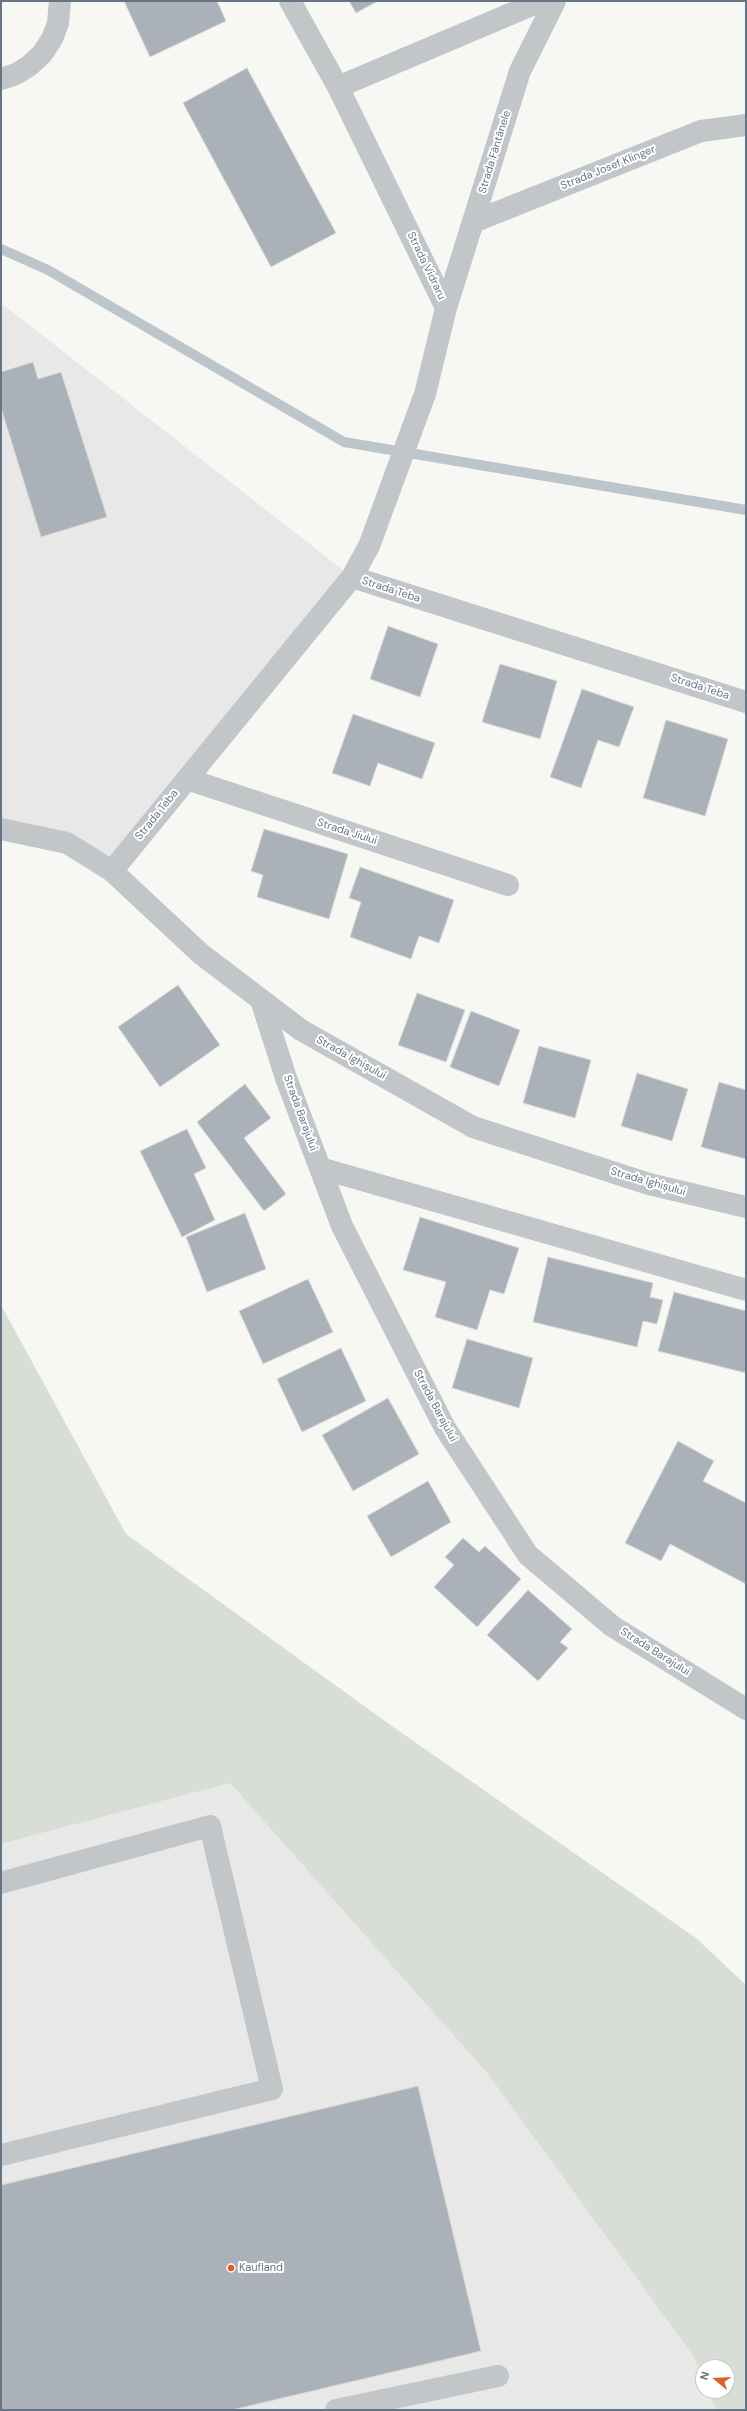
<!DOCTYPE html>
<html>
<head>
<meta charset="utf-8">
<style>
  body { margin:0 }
  #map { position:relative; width:747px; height:2411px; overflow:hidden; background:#f7f7f4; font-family:"DM Sans",sans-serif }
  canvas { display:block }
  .frame { position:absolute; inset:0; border:2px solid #667584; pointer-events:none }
  .north { position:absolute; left:695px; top:2359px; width:40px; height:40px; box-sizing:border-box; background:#fff; border:1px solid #c2c8ce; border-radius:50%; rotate:288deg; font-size:11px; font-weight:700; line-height:16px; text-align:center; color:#667584 }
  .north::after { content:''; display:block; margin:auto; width:14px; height:18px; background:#df5f2c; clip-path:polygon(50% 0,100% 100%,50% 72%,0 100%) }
</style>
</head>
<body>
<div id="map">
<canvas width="747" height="2411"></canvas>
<div class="frame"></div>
<div class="north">N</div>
</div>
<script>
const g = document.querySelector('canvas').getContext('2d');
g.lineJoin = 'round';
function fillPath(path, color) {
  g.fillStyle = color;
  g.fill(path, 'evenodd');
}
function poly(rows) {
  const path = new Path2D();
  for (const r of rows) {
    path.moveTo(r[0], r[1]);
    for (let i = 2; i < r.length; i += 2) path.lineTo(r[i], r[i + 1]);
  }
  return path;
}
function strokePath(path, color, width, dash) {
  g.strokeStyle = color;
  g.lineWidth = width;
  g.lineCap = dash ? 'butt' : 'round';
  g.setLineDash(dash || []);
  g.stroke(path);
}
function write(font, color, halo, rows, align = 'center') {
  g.font = font + ' "DM Sans",sans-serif';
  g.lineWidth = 4;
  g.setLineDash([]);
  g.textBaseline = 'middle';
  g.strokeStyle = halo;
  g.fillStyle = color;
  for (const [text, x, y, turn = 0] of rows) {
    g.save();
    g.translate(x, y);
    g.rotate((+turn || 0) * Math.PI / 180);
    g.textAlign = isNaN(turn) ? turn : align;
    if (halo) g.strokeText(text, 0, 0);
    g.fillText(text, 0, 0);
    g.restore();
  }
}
fillPath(poly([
  [1,303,352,577,112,871,1,829],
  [230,1783,487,2073,694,2357,703,2378,703,2391,708,2391,716,2410,1,2410,1,1844]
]), '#e7e8e7');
fillPath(poly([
  [1,1305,126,1534,389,1724,696,1938,746,1985,746,2410,716,2410,708,2391,727,2391,727,2367,703,2367,703,2378,694,2357,487,2073,230,1783,1,1844]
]), '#d8ded5');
strokePath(poly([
  [1,249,48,270,344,442,746,510]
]), '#bcc6ca', 10);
const building = poly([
  [124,1,217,1,226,21,150,57,124,1],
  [349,1,378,1,356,13,349,1],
  [247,68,336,233,271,267,183,103,247,68],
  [33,362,38,379,61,372,107,517,41,537,1,408,1,372,33,362],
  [388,626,438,644,420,697,370,679,388,626],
  [500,664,557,681,540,739,482,722,500,664],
  [582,689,634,707,619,747,598,740,581,788,550,777,582,689],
  [353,714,435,743,422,779,378,763,370,786,332,773,353,714],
  [666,720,728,739,705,816,643,798,666,720],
  [264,829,348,854,329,919,257,897,263,875,251,871,264,829],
  [360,867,454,900,439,943,419,936,411,959,350,937,361,902,349,898,360,867],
  [178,985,220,1045,160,1087,118,1027,178,985],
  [417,993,465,1010,446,1062,398,1045,417,993],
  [471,1011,520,1030,499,1086,450,1067,471,1011],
  [539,1046,591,1060,575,1118,523,1103,539,1046],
  [637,1073,688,1089,672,1141,621,1126,637,1073],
  [719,1082,746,1090,746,1159,701,1147,719,1082],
  [245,1084,271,1118,244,1138,286,1194,264,1211,197,1122,245,1084],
  [187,1129,206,1168,194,1174,215,1220,182,1237,140,1151,187,1129],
  [245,1213,266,1269,207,1292,186,1237,245,1213],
  [420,1217,519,1248,504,1294,490,1290,477,1330,435,1317,446,1282,403,1270,420,1217],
  [548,1257,653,1283,650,1297,663,1300,657,1324,643,1321,637,1347,533,1322,548,1257],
  [308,1279,333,1332,263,1364,239,1311,308,1279],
  [674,1292,746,1311,746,1373,658,1351,674,1292],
  [467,1339,533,1358,519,1408,452,1388,467,1339],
  [341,1348,366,1401,302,1432,277,1379,341,1348],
  [388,1398,419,1454,353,1491,322,1435,388,1398],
  [678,1441,714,1461,703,1481,746,1503,746,1584,670,1544,661,1561,625,1543,678,1441],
  [428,1481,451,1522,391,1557,367,1516,428,1481],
  [463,1538,479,1552,485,1546,521,1579,477,1627,434,1587,454,1565,445,1557,463,1538],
  [528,1590,572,1629,560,1642,568,1648,538,1681,487,1635,528,1590],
  [418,2086,481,2351,232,2410,1,2410,1,2185,418,2086]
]);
fillPath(building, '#aab1b8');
strokePath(building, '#d8d8d6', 1);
strokePath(poly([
  [1,79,16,74,29,66,42,54,52,39,58,23,60,1],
  [338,87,541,1],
  [473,222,701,131,746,125],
  [446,308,520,71,555,1],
  [352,577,746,702],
  [187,779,508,885],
  [1,829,67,843,112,871,201,954,301,1030,473,1127,649,1184,746,1207],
  [112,871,352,577,369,546,425,394,446,308,338,87,290,1],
  [261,1000,286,1078,342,1226,445,1428,528,1555,612,1626,746,1709],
  [320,1168,746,1290],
  [1,1883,210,1826,272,2089,1,2155],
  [336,2410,498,2376]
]), '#c2c6c9', 22);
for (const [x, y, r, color] of [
  [231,2268,4,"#df5f2c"]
]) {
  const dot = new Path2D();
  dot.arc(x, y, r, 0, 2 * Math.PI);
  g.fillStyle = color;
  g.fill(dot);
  strokePath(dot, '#fff', 1.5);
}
write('11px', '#667584', '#fff', [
  ["Strada Fântânele",495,152,-73],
  ["Strada Josef Klinger",608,168,-22],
  ["Strada Vidraru",426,266,64],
  ["Strada Teba",391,590,18],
  ["Strada Teba",700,687,18],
  ["Strada Teba",157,815,-51],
  ["Strada Jiului",347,832,18],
  ["Strada Ighișului",351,1058,29],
  ["Strada Barajului",300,1113,70],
  ["Strada Ighișului",648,1182,16],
  ["Strada Barajului",435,1406,62],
  ["Strada Barajului",655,1652,32]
]);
write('11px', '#667584', '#fff', [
  ["Kaufland",239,2268]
], 'left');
</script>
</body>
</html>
